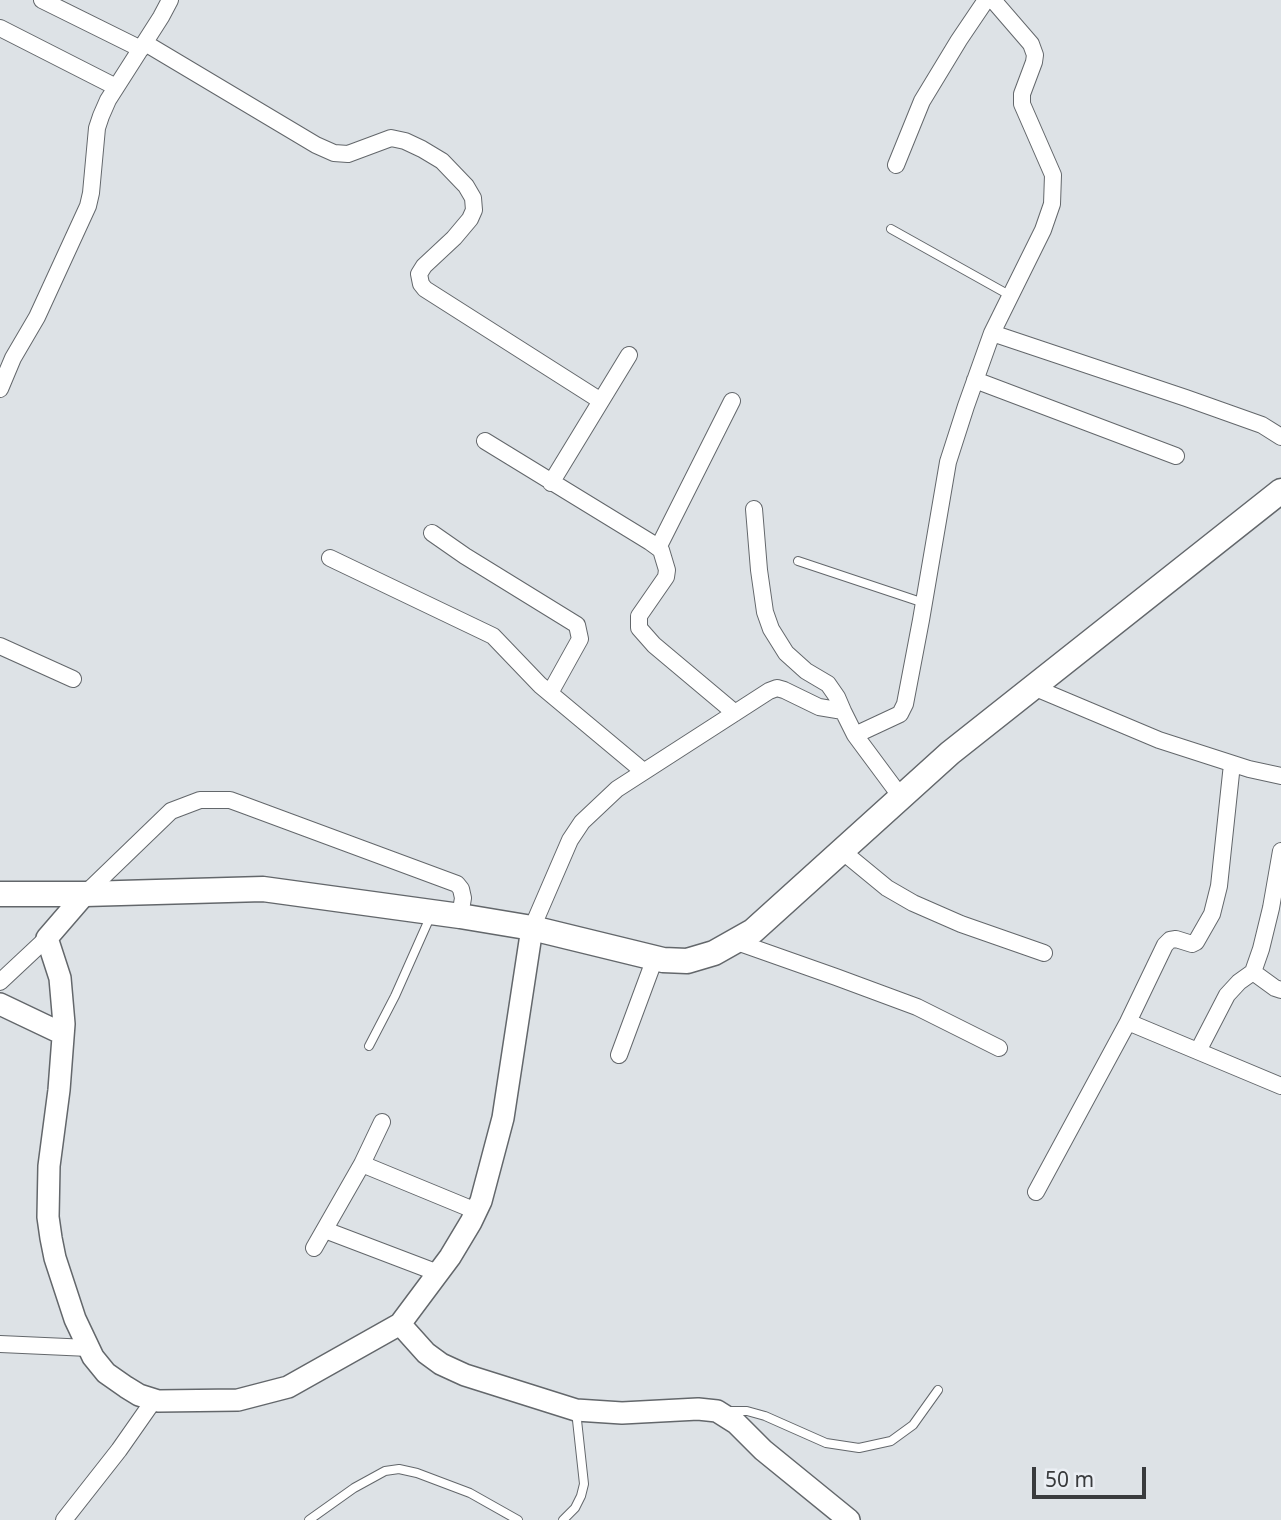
<!DOCTYPE html>
<html>
<head>
<meta charset="utf-8">
<style>
  body { margin:0 }
  #map { position:relative; width:1281px; height:1520px; overflow:hidden; background:#dde2e6; font-family:"Noto Sans",sans-serif }
  canvas { display:block }
  .scale { position:absolute; left:1032px; top:1467px; width:114px; height:32px; box-sizing:border-box; border:4px solid #393b3d; border-top:0; padding-left:9px; font-size:21px; line-height:24px; white-space:nowrap; color:#393b3d; -webkit-text-stroke:5px #ebeff4; paint-order:stroke }
</style>
</head>
<body>
<div id="map">
<canvas width="1281" height="1520"></canvas>
<div class="scale">50 m</div>
</div>
<script>
const g = document.querySelector('canvas').getContext('2d');
g.lineJoin = 'round';
function poly(rows) {
  const path = new Path2D();
  for (const r of rows) {
    path.moveTo(r[0], r[1]);
    for (let i = 2; i < r.length; i += 2) path.lineTo(r[i], r[i + 1]);
  }
  return path;
}
function strokePath(path, color, width, dash) {
  g.strokeStyle = color;
  g.lineWidth = width;
  g.lineCap = dash ? 'butt' : 'round';
  g.setLineDash(dash || []);
  g.stroke(path);
}
const lane = poly([
  [891,229,1011,296],
  [798,561,924,603],
  [369,1046,395,996,431,915],
  [727,1411,747,1411,765,1416,826,1443,859,1448,891,1441,913,1425,938,1390],
  [309,1520,354,1488,385,1471,399,1469,417,1473,470,1493,518,1520],
  [563,1520,575,1508,581,1496,584,1484,576,1411]
]);
const street = poly([
  [42,0,141,49],
  [0,28,116,87],
  [145,43,316,145,334,153,348,154,391,138,405,141,422,149,442,161,466,186,473,198,474,210,470,219,454,238,424,266,419,274,421,284,425,289,601,401],
  [896,165,922,101,959,40,986,0],
  [992,333,1186,398,1262,425,1281,437],
  [975,380,1176,456],
  [0,389,13,358,37,317,88,206,91,193,97,128,101,116,108,100,161,17,170,0],
  [485,441,650,542,661,550,667,570,666,577,639,616,639,628,654,645,735,713],
  [551,483,629,355],
  [754,509,759,570,765,612,771,629,786,653,806,671,828,684,837,697,843,711],
  [432,533,465,556,577,625,580,639,550,693],
  [658,548,732,401],
  [330,558,493,636,540,685,643,771],
  [0,646,73,679],
  [1033,687,1159,740,1249,769,1281,776],
  [901,797,855,735,900,714,905,704,921,620,948,462,966,406,992,333,1043,230,1052,204,1053,175,1022,104,1022,94,1034,62,1035,55,1031,44,993,0],
  [842,851,887,888,913,903,961,924,1044,953],
  [1281,851,1271,908,1261,949,1253,972,1275,988,1281,990],
  [85,894,171,811,200,800,230,800,241,804,457,884,461,889,463,898,460,916],
  [532,928,570,840,582,822,617,789,769,691,777,688,784,690,819,707,843,711,855,735],
  [734,941,836,977,917,1007,999,1048],
  [0,982,47,938],
  [1128,1022,1281,1086],
  [1198,1051,1227,995,1239,982,1253,972],
  [619,1055,655,958],
  [362,1164,476,1211],
  [1036,1192,1128,1022,1165,945,1170,940,1176,939,1192,944,1196,942,1212,914,1219,886,1232,764],
  [325,1230,438,1273],
  [314,1248,362,1164,382,1122],
  [0,1344,89,1348],
  [64,1520,119,1450,154,1400]
]);
const secondary = poly([
  [85,894,47,938,60,978,64,1024,59,1090,49,1166,48,1217,51,1238,55,1258,75,1319,93,1357,106,1373,126,1387,139,1395,158,1401,238,1400,288,1387,400,1324,450,1257,471,1222,481,1201,503,1118,532,928],
  [0,1004,63,1034],
  [400,1324,426,1353,441,1364,465,1375,576,1410,622,1413,698,1409,717,1411,736,1423,763,1450,849,1520]
]);
const primary = poly([
  [0,894,85,894,263,889,460,916,532,928,663,960,687,961,714,953,753,931,950,753,1281,491]
]);
strokePath(lane, '#63676b', 10);
strokePath(street, '#63676b', 18);
strokePath(secondary, '#63676b', 24);
strokePath(primary, '#63676b', 27);
strokePath(lane, '#fff', 8);
strokePath(street, '#fff', 16);
strokePath(secondary, '#fff', 21);
strokePath(primary, '#fff', 24);
</script>
</body>
</html>
